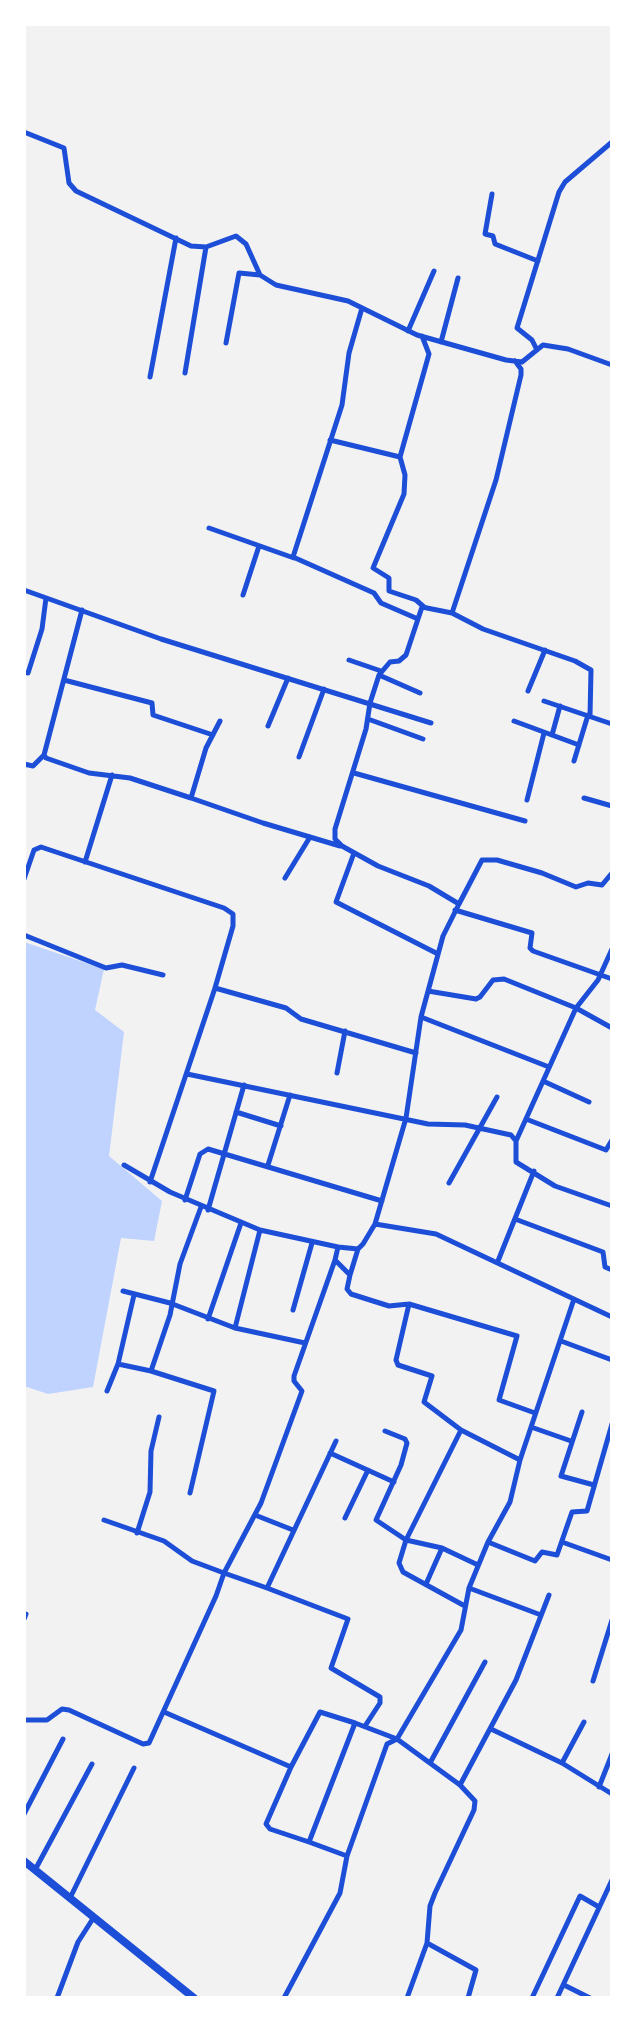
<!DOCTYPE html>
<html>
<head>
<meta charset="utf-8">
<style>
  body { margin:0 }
  #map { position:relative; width:636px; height:2022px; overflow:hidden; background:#f2f2f2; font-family:Raleway,sans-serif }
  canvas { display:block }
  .frame { position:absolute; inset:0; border:26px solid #fff; pointer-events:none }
</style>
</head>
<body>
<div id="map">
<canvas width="636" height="2022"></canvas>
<div class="frame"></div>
</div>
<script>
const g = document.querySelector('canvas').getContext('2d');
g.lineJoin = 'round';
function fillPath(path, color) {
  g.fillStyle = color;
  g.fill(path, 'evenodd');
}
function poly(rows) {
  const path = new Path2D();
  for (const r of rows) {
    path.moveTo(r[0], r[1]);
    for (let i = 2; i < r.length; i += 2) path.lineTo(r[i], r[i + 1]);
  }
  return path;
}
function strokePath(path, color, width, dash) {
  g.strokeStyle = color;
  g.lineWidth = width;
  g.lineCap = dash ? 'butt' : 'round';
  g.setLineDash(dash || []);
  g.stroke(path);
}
fillPath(poly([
  [24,942,104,969,95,1010,124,1032,109,1156,162,1201,154,1241,121,1238,93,1387,48,1394,24,1386]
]), '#bfd3fe');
strokePath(poly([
  [24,132,64,148,69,183,76,191,191,246,206,247,236,236,246,244,260,275,276,285,348,301,417,335,506,360,522,362,543,345,568,349,612,365],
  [492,194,485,234,493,236,495,244,538,261],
  [362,308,349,353,342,405,293,557,374,593,381,603,418,619],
  [408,331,434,271],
  [422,336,429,354,400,457,405,475,404,494,373,568,389,578,389,591,416,600,424,607],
  [441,342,458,278],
  [226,343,239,273,260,275],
  [536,348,532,340,517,328,559,192,565,182,612,142],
  [185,373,206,247],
  [150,377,176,238],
  [330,440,400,457],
  [209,528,294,558],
  [24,590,161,639,431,723],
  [243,595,259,546],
  [82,610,44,755,46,758,89,773,130,778,191,798],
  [452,613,496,480,521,375,521,369,515,361],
  [349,660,381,671],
  [28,673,42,629,46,598],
  [379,675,420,693],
  [64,680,152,703,153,715,213,735],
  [528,691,545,650],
  [544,701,612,724],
  [368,719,423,739],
  [220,721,206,748,191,798,263,823,340,846],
  [514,721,579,745],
  [268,726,288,678],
  [552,735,560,706],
  [299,757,324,689],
  [574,761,588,715],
  [24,764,33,766,44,755],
  [354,773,525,821],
  [584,798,612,806],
  [527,800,544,733],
  [354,853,336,902,438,954],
  [85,862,112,775],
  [285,878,310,837],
  [24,879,34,850,41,847,224,908,233,914,233,926,215,988,150,1182],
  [459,904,482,860,497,860,542,873,576,887,588,883,602,885,612,873],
  [455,910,532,933,530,948,533,951,612,979],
  [24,935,106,968,122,965,163,975],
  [215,988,286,1008,301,1019,416,1053],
  [428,991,476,999,480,997,493,980,504,979,576,1008,612,1028],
  [421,1017,549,1067],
  [337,1073,345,1031],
  [187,1074,428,1124,465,1125,511,1135,516,1141,516,1162,555,1186,612,1206],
  [543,1081,589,1102],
  [236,1112,281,1126],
  [526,1119,606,1150,612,1140],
  [516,1141,576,1008,598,980,612,949],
  [124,1165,170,1192,260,1230,338,1247],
  [268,1165,290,1095],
  [449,1183,497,1097],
  [185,1200,200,1154,208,1149,382,1201],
  [208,1210,244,1085],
  [515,1219,603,1252,605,1267,612,1270],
  [375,1224,436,1234,612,1317],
  [498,1261,534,1171],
  [350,1275,358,1249],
  [123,1291,170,1303,235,1328,305,1343],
  [409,1304,396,1360,398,1365,432,1376,424,1402,461,1430,520,1460],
  [293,1310,312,1243],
  [208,1319,241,1223],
  [235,1328,260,1230],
  [561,1341,612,1360],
  [118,1364,134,1295],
  [107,1391,118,1364,151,1371],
  [582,1412,561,1476,594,1485],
  [535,1413,499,1400,517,1336,409,1304,389,1306,351,1294,347,1289,350,1275,335,1260,338,1247,358,1249,363,1244,375,1224,406,1118,421,1017,443,936,459,904,429,886,378,866,342,846,335,839,335,829,366,729,370,703,379,675,390,662,399,661,406,655,422,607,452,613,483,629,575,661,591,670,590,716],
  [531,1427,571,1441],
  [461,1430,406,1540,442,1548,478,1565],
  [385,1431,405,1439,407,1443,401,1465,376,1520,406,1540,399,1563,403,1572,463,1605],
  [336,1441,267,1588,348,1619,331,1668,380,1697,380,1703,365,1726],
  [330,1453,394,1482],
  [190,1493,214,1391,151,1371,170,1315,180,1264,201,1207],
  [255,1515,293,1530],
  [345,1518,368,1470],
  [137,1533,150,1492,151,1451,159,1417],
  [488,1542,535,1561,542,1552,557,1555,572,1512,587,1511,612,1424],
  [562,1542,612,1560],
  [426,1584,442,1548],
  [267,1588,224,1573,261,1503,302,1391,294,1381,294,1376,335,1260],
  [469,1588,541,1615],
  [24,1619,26,1614],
  [593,1681,612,1620],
  [164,1712,291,1767,266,1824,270,1829,309,1842],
  [24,1720,47,1720,62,1709,69,1710,143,1744,149,1743,216,1596,224,1573,192,1561,164,1541,104,1520],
  [491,1729,562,1763,612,1794],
  [430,1763,485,1662],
  [562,1763,584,1722],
  [291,1767,320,1712,355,1723],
  [460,1785,516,1680,549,1595],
  [599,1787,612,1754],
  [24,1814,63,1739],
  [347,1856,309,1842,355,1723,397,1739,460,1785,475,1801,474,1810,435,1893,430,1906,427,1943,407,1998],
  [35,1870,92,1764],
  [70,1898,134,1768],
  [427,1943,476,1970,468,1998],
  [564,1985,590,1998],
  [57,1998,78,1942,94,1917],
  [284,1998,340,1893,347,1856,387,1744,397,1739,461,1630,469,1588,488,1542,510,1502,520,1460,574,1299],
  [532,1998,580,1896,599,1907],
  [557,1998,612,1880]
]), '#1d4ed8', 5);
strokePath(poly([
  [24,1861,194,1998]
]), '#1d4ed8', 8);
</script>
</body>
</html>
